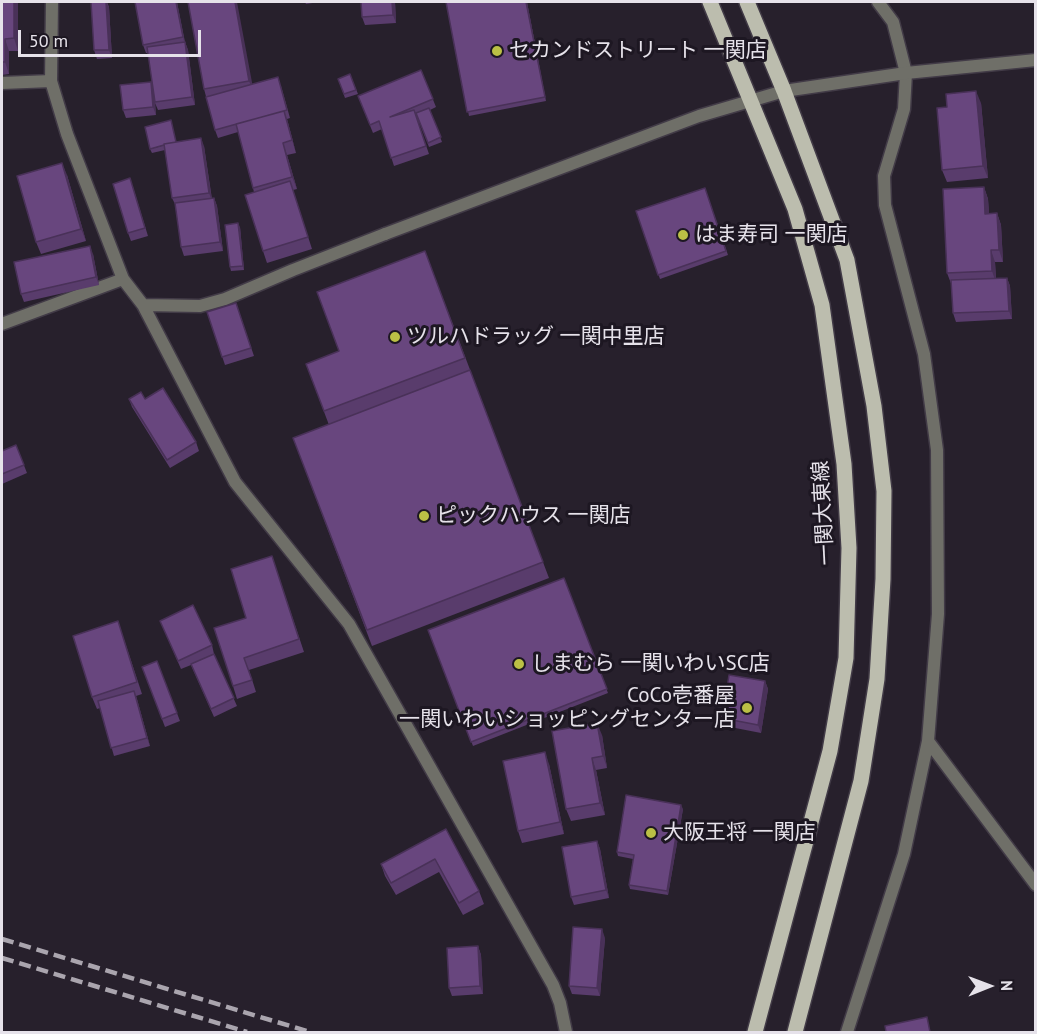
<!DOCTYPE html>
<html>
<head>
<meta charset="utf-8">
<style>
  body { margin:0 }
  #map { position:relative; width:1037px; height:1034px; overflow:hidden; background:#27202c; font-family:"PT Sans",sans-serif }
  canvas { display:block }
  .frame { position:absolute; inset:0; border:3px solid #e6e2ea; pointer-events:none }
  .north { position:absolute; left:959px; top:956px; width:60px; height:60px; -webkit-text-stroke:4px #1d1722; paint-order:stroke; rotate:89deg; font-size:16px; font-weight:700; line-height:24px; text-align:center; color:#e6e2ea }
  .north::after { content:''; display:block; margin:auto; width:21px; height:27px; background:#e6e2ea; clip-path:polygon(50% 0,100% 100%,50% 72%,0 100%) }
  .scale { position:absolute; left:18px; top:30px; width:183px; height:27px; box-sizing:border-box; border:3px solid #e6e2ea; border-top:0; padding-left:8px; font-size:18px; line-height:21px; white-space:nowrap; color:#e6e2ea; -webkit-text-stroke:4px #1d1722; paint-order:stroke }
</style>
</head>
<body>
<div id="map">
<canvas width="1037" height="1034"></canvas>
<div class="frame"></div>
<div class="north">N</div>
<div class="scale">50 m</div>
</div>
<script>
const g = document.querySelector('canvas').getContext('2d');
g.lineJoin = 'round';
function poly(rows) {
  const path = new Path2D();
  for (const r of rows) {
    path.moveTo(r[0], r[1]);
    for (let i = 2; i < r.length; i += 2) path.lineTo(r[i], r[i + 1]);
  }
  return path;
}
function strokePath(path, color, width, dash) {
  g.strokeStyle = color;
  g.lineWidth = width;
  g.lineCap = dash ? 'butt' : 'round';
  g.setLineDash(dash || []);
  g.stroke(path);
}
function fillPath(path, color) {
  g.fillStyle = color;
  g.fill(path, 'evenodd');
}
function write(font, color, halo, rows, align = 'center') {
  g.font = font + ' "PT Sans","Noto Sans JP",sans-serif';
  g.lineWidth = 6;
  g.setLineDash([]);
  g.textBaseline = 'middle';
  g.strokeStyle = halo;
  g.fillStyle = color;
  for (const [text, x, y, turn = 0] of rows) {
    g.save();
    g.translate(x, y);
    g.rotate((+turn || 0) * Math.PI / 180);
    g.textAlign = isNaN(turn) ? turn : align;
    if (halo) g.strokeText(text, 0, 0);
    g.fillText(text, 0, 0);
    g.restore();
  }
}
const minor = poly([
  [52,2,51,81,67,134,123,279,143,305,235,482,349,624,553,985,560,1003,566,1032],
  [2,83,51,81],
  [143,305,200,306,225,299,293,270,385,234],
  [2,324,123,279],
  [928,741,1036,885],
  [847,1032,904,854,928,741,938,614,937,450,924,354,885,205,884,176,904,109,906,73,893,22,878,2]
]);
const tertiary = poly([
  [385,234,699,116,784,91,906,73,1036,60]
]);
const primary = poly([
  [710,2,795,209,822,305,844,464,849,548,846,658,830,751,755,1032],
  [747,2,784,91,847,260,874,406,884,491,883,579,877,679,861,781,795,1032]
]);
strokePath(minor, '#423b47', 15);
strokePath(tertiary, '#423b47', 15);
strokePath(primary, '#423b47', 18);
strokePath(minor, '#6f6f68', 12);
strokePath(tertiary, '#6f6f68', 12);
strokePath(primary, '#bcbdae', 15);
strokePath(poly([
  [2,939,310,1032],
  [2,958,247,1032]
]), '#aaa5ae', 4.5, [12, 6]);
fillPath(poly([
  [2,2,18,3,18,51,9,51,9,74,2,75],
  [91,2,107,2,109,7,112,58,97,59,94,50],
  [135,2,177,2,185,42,188,50,195,105,158,110,155,103,156,115,126,118,123,110,153,86,148,53,146,53,143,45],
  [188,2,252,84,281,86,290,118,287,119,296,153,287,155,297,189,293,190,312,249,267,263,263,251,254,192,238,132,218,138,215,130,204,89],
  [305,2,319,2,306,4],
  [395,2,396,23,365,25,362,17],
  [446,2,527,2,546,101,469,116],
  [421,70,436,107,430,110,442,142,429,147,417,115,416,116,429,154,394,166,382,129,373,133,358,96],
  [350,74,358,94,345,98,338,79],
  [981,103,988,178,947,182,942,170,947,107],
  [177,142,204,146,212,199,214,198,217,206,223,251,184,256,181,247,176,206,172,198,165,150,152,153,150,149],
  [67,175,86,241,41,254,36,242],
  [133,187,148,236,131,241,128,233],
  [984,187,988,199,989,214,997,213,1001,225,1003,262,995,262,996,278,1007,278,1010,286,1012,319,956,322,953,313,952,286,947,273],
  [705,188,728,255,660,279,636,211],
  [240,227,244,270,231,271,230,267],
  [425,251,549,578,372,646,293,438,329,425,306,364,339,351],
  [93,254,99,285,24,302,21,294],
  [236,303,254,356,225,365,207,312],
  [129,399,145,399,196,442,199,451,170,468,132,407],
  [16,445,27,473,2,484,2,451],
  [276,568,304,652,249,670,256,692,237,699,233,686,246,618],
  [564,578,608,693,473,746,430,635],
  [118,621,142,694,136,696,150,746,114,756,100,708,97,709,92,697],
  [160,621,212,645,214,654,237,706,214,717,191,665,181,669],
  [157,661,180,721,165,727,142,667],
  [765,681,768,689,761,733,725,726,722,718],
  [602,735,607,768,596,770,605,815,571,821,566,809],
  [549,764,564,834,522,843,518,831],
  [683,809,668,895,630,889,629,885,633,859,618,856,617,852],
  [446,829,479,891,484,904,463,915,439,872,396,895,385,876,381,864],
  [597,841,600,849,609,898,574,905,571,897],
  [605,938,600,996,572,994,569,986],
  [478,946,481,955,483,994,452,996,449,988]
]), '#593c6c');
fillPath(poly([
  [14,2,18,2,18,51,14,38],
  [106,2,109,7,112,58,109,50],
  [176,2,177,2,185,45,185,42,188,50,195,105,192,97,185,45,183,37],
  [235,2,237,2,254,93,249,81],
  [392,2,395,2,396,23,393,15],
  [526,2,527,2,546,101,545,97],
  [5,39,9,51,9,74,5,62],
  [151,82,154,91,156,115,153,107],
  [976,91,981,103,988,178,983,166],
  [284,111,288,123,296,153,292,140],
  [201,138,204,146,212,201,209,193],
  [283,143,287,155,297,189,292,177],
  [62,163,67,175,86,241,81,229],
  [984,187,988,199,990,226,985,214],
  [214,198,217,206,223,251,220,242],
  [997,213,1001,225,1003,262,999,250],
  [238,223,240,227,244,270,243,266],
  [90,246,93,254,99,285,96,277],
  [991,250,995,262,996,283,992,271],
  [1007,278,1010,286,1012,319,1009,311],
  [765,681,768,689,761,733,758,725],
  [134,691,137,699,150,746,147,738],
  [597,723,602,735,607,768,603,756],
  [545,752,549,764,564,834,560,822],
  [592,758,596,770,605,815,600,803],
  [681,805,683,809,668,895,667,891],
  [597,841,600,849,609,898,606,890],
  [602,929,605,938,600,996,597,988],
  [478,946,481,955,483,994,480,986]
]), '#493158');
const building = poly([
  [2,2,14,2,14,38,5,39,5,62,2,62,2,2],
  [91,2,106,2,109,50,94,50,91,2],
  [135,2,176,2,183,37,143,45,135,2],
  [188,2,235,2,249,81,204,89,188,2],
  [361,2,392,2,393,15,362,17,361,2],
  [446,2,526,2,545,97,467,112,446,2],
  [185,42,192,97,155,102,147,47,185,42],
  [421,70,433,99,390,117,414,110,426,146,391,158,379,121,370,125,358,96,421,70],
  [350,74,356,90,344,94,338,79,350,74],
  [278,77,287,110,215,130,206,97,278,77],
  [151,82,153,107,123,110,120,85,151,82],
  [976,91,983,166,942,170,937,108,947,107,946,94,976,91],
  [429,108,441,137,428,143,416,113,429,108],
  [284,111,292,140,283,143,292,177,253,188,236,124,284,111],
  [171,120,176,142,164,144,164,145,150,149,145,127,171,120],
  [201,138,209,193,172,198,164,144,201,138],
  [62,163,81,229,36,242,17,176,62,163],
  [130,178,145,228,128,233,113,184,130,178],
  [290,181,308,237,263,251,245,195,290,181],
  [984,187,985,214,997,213,999,250,991,250,992,271,947,273,943,189,984,187],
  [705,188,726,251,658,275,636,211,705,188],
  [214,198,220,242,181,247,175,203,214,198],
  [238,223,243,266,230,267,225,225,238,223],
  [90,246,96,277,21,294,14,262,90,246],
  [425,251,465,358,324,411,306,364,339,351,317,292,425,251],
  [1007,278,1009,311,953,313,951,280,1007,278],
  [236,303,251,348,222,357,207,312,236,303],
  [470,370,543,562,367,630,293,438,470,370],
  [163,388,196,442,167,460,129,399,141,392,145,399,163,388],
  [16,445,24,465,2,474,2,451,16,445],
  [272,556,299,639,244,658,252,680,233,686,214,628,246,618,231,569,272,556],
  [564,578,607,689,471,742,428,630,564,578],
  [193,605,212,645,178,661,160,621,193,605],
  [118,621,137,682,92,697,73,636,118,621],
  [214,654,234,698,211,709,191,664,214,654],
  [157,661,177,713,162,719,142,667,157,661],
  [729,675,765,681,758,725,722,718,729,675],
  [134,691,147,738,111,748,98,701,134,691],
  [597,723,603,756,592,758,600,803,566,809,552,731,597,723],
  [545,752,560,822,518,831,503,761,545,752],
  [626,795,681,805,667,891,629,885,634,855,617,852,626,795],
  [446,829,479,891,459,903,435,859,391,883,381,864,446,829],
  [597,841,606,890,571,897,562,847,597,841],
  [573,927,602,929,597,988,569,986,573,927],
  [478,946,480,986,449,988,447,948,478,946],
  [927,1017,930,1032,886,1032,885,1026,927,1017]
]);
fillPath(building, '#68467e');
strokePath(building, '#493158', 1.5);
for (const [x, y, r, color] of [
  [497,51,6,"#bbc045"],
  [683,235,6,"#bbc045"],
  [395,337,6,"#bbc045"],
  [424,516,6,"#bbc045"],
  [519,664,6,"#bbc045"],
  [747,708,6,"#bbc045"],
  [651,833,6,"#bbc045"]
]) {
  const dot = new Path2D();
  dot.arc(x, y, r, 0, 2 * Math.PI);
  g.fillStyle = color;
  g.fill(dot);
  strokePath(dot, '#1d1722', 2);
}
write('21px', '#e6e2ea', '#1d1722', [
  ["セカンドストリート 一関店",509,51],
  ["はま寿司 一関店",695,235],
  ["ツルハドラッグ 一関中里店",407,337],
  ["ピックハウス 一関店",436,516],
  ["しまむら 一関いわいSC店",531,664],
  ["CoCo壱番屋",735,696,"right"],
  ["一関いわいショッピングセンター店",735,720,"right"],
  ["大阪王将 一関店",663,833]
], 'left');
write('21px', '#e6e2ea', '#1d1722', [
  ["一関大東線",824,513,-93]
]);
</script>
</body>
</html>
